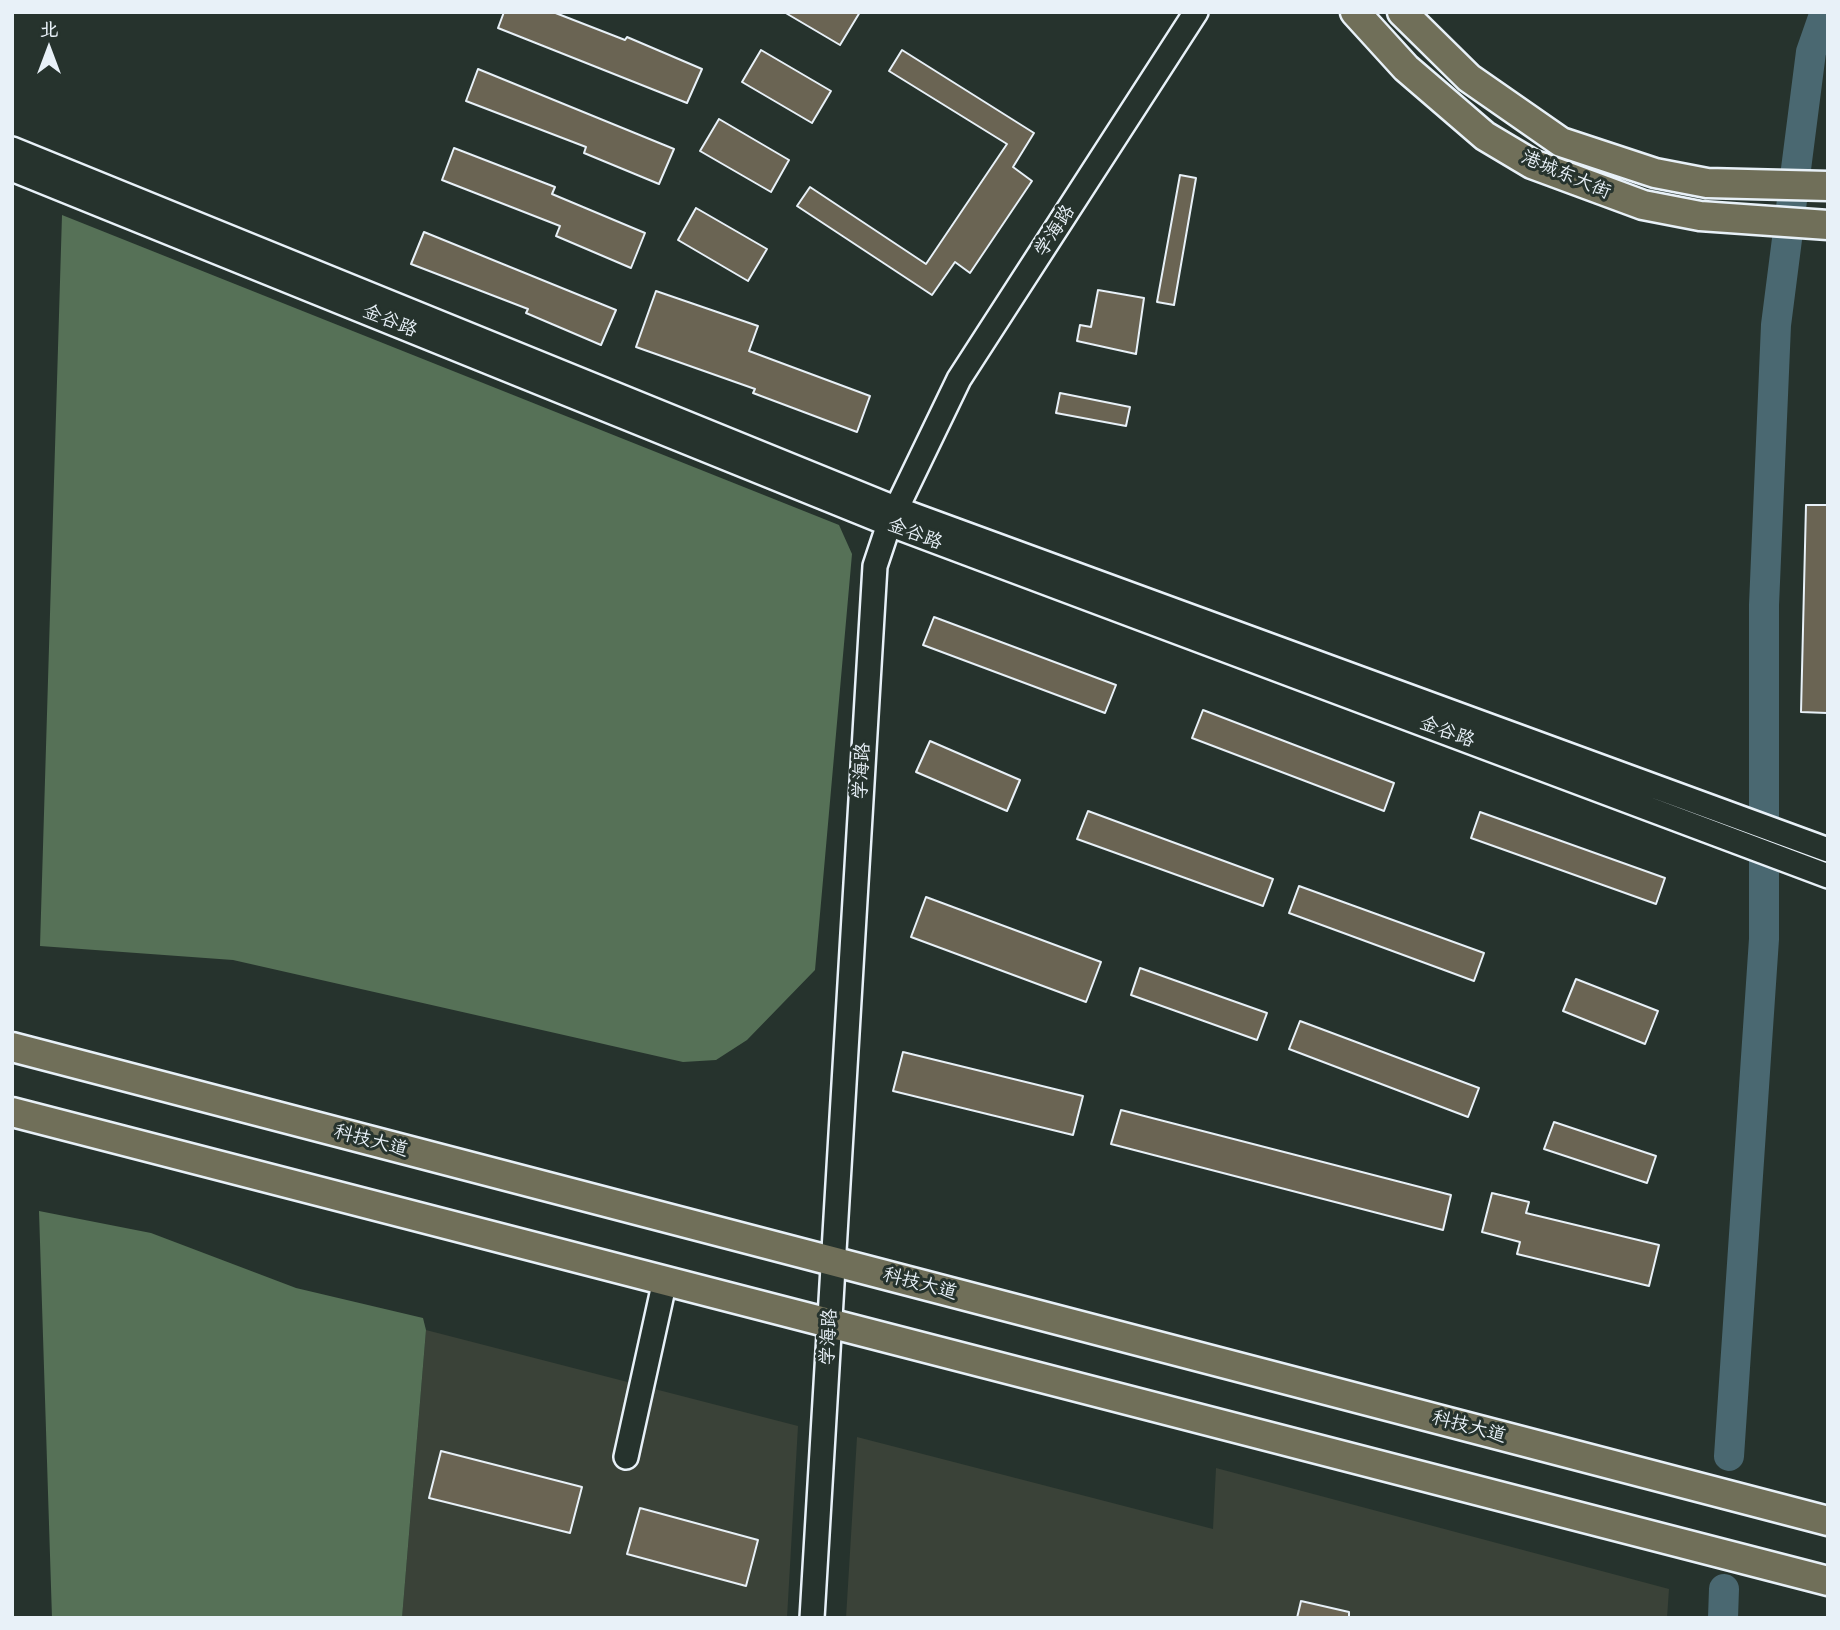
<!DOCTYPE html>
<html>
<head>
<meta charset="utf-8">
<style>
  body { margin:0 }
  #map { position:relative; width:1840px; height:1630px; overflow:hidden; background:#26332d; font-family:"Playpen Sans","LXGW WenKai TC",sans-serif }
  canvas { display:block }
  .frame { position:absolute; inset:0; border:14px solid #e8f1f8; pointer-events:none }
  .north { position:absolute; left:14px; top:14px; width:70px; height:70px; -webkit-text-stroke:5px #26332d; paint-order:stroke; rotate:0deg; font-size:19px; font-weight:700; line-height:28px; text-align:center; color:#e8f1f8 }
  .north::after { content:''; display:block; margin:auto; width:24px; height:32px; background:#e8f1f8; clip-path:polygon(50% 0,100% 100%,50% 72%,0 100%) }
</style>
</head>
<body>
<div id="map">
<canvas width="1840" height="1630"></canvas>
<div class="frame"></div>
<div class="north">北</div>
</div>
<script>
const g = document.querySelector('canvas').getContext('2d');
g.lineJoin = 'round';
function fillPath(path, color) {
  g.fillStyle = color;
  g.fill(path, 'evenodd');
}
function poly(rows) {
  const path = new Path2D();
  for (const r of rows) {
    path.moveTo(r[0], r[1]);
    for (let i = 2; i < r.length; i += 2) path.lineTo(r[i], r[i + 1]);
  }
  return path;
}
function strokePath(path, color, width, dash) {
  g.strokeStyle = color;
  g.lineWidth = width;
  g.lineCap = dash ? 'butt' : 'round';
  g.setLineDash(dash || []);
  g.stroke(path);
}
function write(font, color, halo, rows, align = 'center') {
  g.font = font + ' "Playpen Sans","LXGW WenKai TC",sans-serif';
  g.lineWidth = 6;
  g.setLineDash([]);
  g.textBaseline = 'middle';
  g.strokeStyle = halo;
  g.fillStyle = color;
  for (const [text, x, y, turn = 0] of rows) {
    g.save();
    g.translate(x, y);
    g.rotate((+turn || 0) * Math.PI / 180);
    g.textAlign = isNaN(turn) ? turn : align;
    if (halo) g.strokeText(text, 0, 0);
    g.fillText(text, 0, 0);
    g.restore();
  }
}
fillPath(poly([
  [426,1330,798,1426,787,1618,402,1618],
  [857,1437,1213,1529,1216,1468,1669,1589,1667,1618,846,1618]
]), '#3a4238');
fillPath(poly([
  [62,215,839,525,852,554,815,970,747,1040,716,1060,683,1062,233,960,40,946],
  [39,1211,151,1233,296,1288,423,1318,426,1330,402,1618,52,1618]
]), '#567157');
strokePath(poly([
  [1729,1456,1764,939,1764,605,1776,325,1811,52,1825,12],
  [1723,1618,1724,1589]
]), '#4a6871', 30);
const building = poly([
  [504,12,553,12,625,40,627,37,702,69,687,103,498,28,504,12],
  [784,12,860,12,840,45,784,12],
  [761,50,831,91,812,123,742,82,761,50],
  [902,50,1034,133,1013,167,1032,181,970,273,955,262,932,295,797,206,810,187,926,264,1007,144,889,71,902,50],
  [478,69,674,149,659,184,584,153,586,147,466,101,478,69],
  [719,119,789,160,771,192,700,151,719,119],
  [454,148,555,187,552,194,645,233,631,268,556,236,560,226,442,180,454,148],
  [1180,175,1196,178,1174,305,1157,302,1180,175],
  [696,208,767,249,748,281,678,240,696,208],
  [424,232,616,310,601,345,526,313,528,309,411,264,424,232],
  [1098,290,1144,298,1136,354,1077,341,1080,325,1091,327,1098,290],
  [656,291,758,326,749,351,870,396,857,432,753,393,755,389,636,347,656,291],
  [1060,393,1130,407,1126,426,1056,413,1060,393],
  [1806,505,1828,505,1827,713,1801,712,1806,505],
  [934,617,1116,685,1105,713,923,645,934,617],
  [1203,710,1394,783,1384,811,1192,738,1203,710],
  [930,741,1020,780,1007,811,916,772,930,741],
  [1088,811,1273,879,1263,906,1077,839,1088,811],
  [1480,812,1665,878,1656,904,1471,838,1480,812],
  [1299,886,1484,953,1474,981,1289,913,1299,886],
  [926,897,1101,962,1086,1002,911,937,926,897],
  [1140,968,1267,1013,1257,1040,1131,995,1140,968],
  [1576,979,1658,1011,1645,1044,1563,1011,1576,979],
  [1300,1021,1479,1088,1468,1117,1289,1049,1300,1021],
  [903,1052,1083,1096,1073,1135,893,1091,903,1052],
  [1121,1110,1451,1195,1443,1230,1111,1144,1121,1110],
  [1554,1122,1656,1156,1647,1183,1544,1149,1554,1122],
  [1492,1193,1529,1202,1526,1213,1659,1245,1649,1286,1517,1254,1520,1242,1482,1232,1492,1193],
  [441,1451,582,1487,570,1533,429,1498,441,1451],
  [640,1508,758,1540,746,1586,627,1554,640,1508],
  [1301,1601,1349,1612,1349,1618,1297,1618,1301,1601]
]);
fillPath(building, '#6a6453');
strokePath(building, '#e8f1f8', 2);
const minor = poly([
  [12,149,897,509,1828,850],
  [12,169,889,524,1828,876],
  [626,1457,665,1280],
  [812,1618,875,566,889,524,959,379,1196,12]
]);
const major = poly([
  [1355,12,1406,68,1485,136,1532,164,1643,205,1700,216,1828,225],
  [1402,12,1469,78,1561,142,1655,173,1707,183,1828,186],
  [12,1047,1828,1521],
  [12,1112,1828,1581]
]);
strokePath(minor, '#e8f1f8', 28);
strokePath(major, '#e8f1f8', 33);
strokePath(minor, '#26332d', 23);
strokePath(major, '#706f59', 28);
write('19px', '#e8f1f8', '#26332d', [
  ["港城东大街",1566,175,23],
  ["学海路",1055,231,-57],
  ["金谷路",390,321,22],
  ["金谷路",915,534,21],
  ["金谷路",1447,732,20],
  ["学海路",862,771,-87],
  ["科技大道",371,1141,15],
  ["科技大道",920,1284,15],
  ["学海路",829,1337,-87],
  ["科技大道",1469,1427,15]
]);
</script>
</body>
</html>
